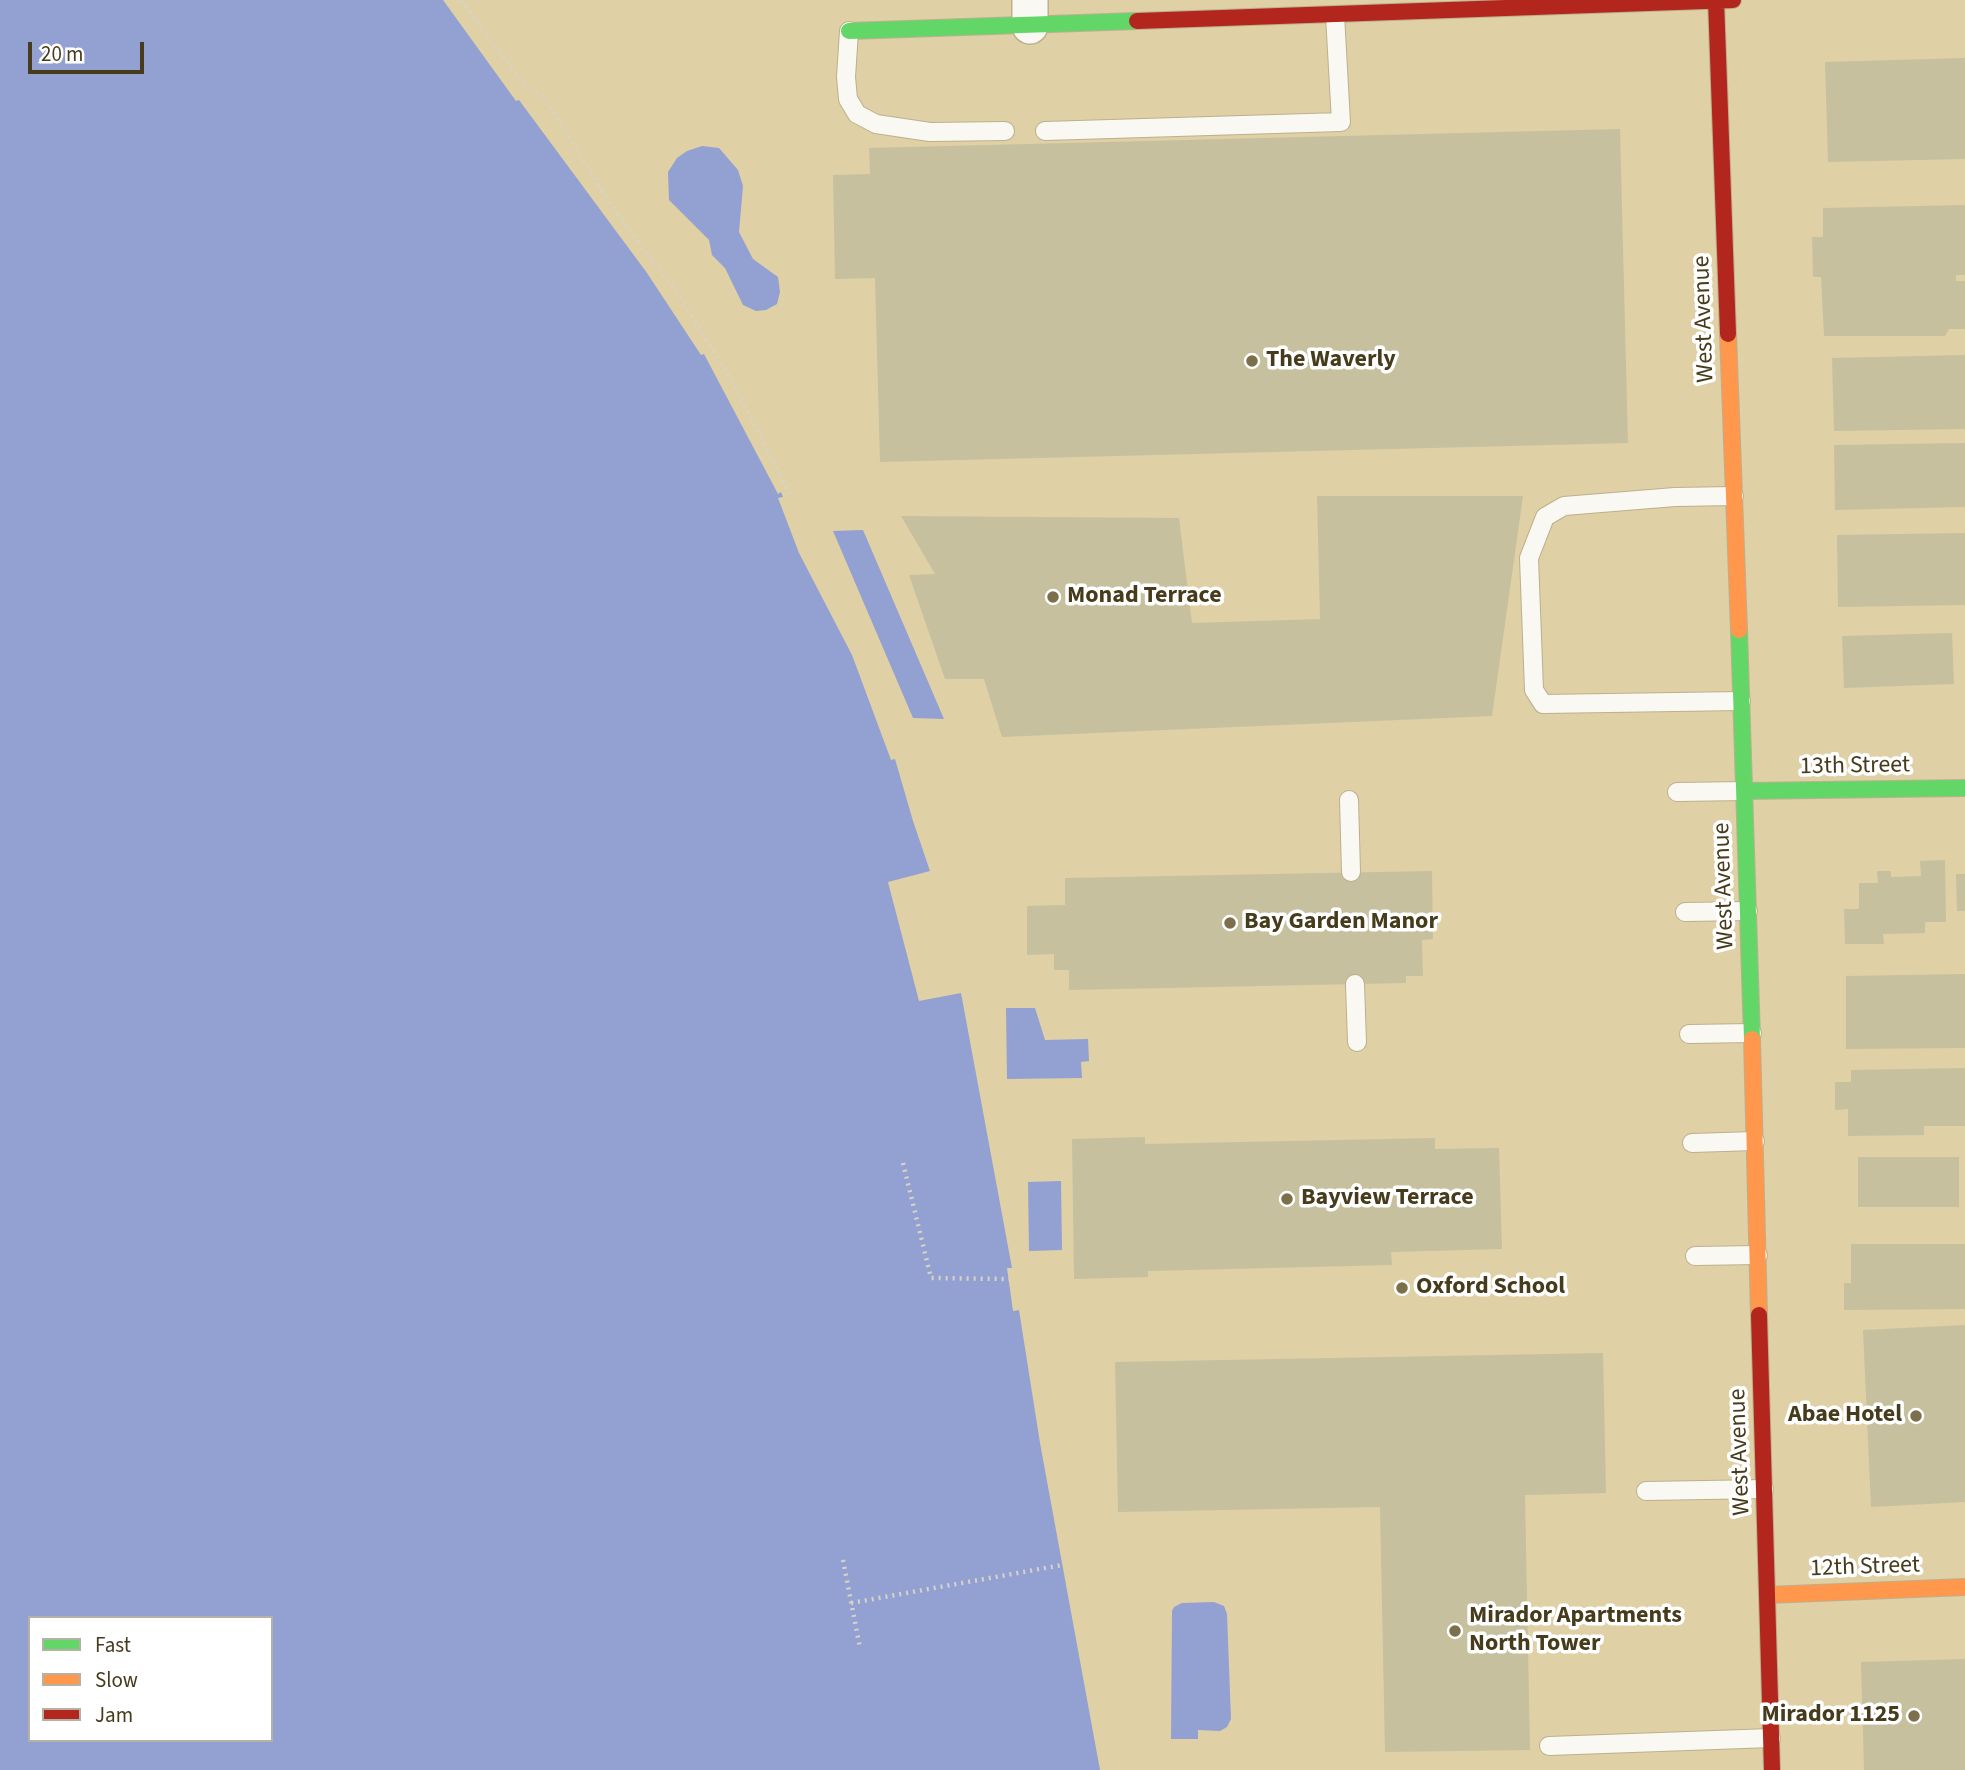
<!DOCTYPE html>
<html>
<head>
<meta charset="utf-8">
<style>
  body { margin:0 }
  #map { position:relative; width:1965px; height:1770px; overflow:hidden; background:#dfd0a6; font-family:"Source Sans 3",sans-serif }
  canvas { display:block }
  .legend { position:absolute; left:28px; top:1616px; width:245px; height:126px; box-sizing:border-box; background:#fff; border:2px solid #b5b1a4; margin:0; padding:9px 12px; list-style:none; font-size:21px; color:#463b1b }
  .legend li { display:flex; align-items:center; gap:14px; height:35px }
  .legend b { width:35px; border:2px solid #b5b1a4 }
  .scale { position:absolute; left:28px; top:42px; width:116px; height:32px; box-sizing:border-box; border:4px solid #463b1b; border-top:0; padding-left:9px; font-size:21px; line-height:24px; white-space:nowrap; color:#463b1b; -webkit-text-stroke:5px #fff; paint-order:stroke }
</style>
</head>
<body>
<div id="map">
<canvas width="1965" height="1770"></canvas>
<ul class="legend">
<li><b style="height:9px;background:#63d668"></b>Fast</li>
<li><b style="height:9px;background:#ff974d"></b>Slow</li>
<li><b style="height:9px;background:#b3261e"></b>Jam</li>
</ul>
<div class="scale">20 m</div>
</div>
<script>
const g = document.querySelector('canvas').getContext('2d');
g.lineJoin = 'round';
function fillPath(path, color) {
  g.fillStyle = color;
  g.fill(path, 'evenodd');
}
function poly(rows) {
  const path = new Path2D();
  for (const r of rows) {
    path.moveTo(r[0], r[1]);
    for (let i = 2; i < r.length; i += 2) path.lineTo(r[i], r[i + 1]);
  }
  return path;
}
function strokePath(path, color, width, dash) {
  g.strokeStyle = color;
  g.lineWidth = width;
  g.lineCap = dash ? 'butt' : 'round';
  g.setLineDash(dash || []);
  g.stroke(path);
}
function write(font, color, halo, rows, align = 'center') {
  g.font = font + ' "Source Sans 3",sans-serif';
  g.lineWidth = 7;
  g.setLineDash([]);
  g.textBaseline = 'middle';
  g.strokeStyle = halo;
  g.fillStyle = color;
  for (const [text, x, y, turn = 0] of rows) {
    g.save();
    g.translate(x, y);
    g.rotate((+turn || 0) * Math.PI / 180);
    g.textAlign = isNaN(turn) ? turn : align;
    if (halo) g.strokeText(text, 0, 0);
    g.fillText(text, 0, 0);
    g.restore();
  }
}
fillPath(poly([
  [0,0,443,0,516,101,519,100,647,273,701,355,704,354,778,494,781,492,783,497,778,498,799,553,852,655,891,760,895,759,913,821,930,871,888,882,919,1001,961,993,1012,1268,1007,1268,1013,1311,1019,1310,1040,1443,1100,1770,0,1770],
  [30,1618,271,1618,271,1740,30,1740],
  [702,146,719,148,738,170,743,186,739,232,753,259,778,277,780,292,777,304,766,310,756,311,743,305,725,268,712,255,709,240,669,200,668,172,677,158,687,151],
  [863,530,944,719,913,718,833,531],
  [1006,1008,1035,1008,1045,1040,1088,1039,1089,1061,1081,1062,1082,1078,1007,1079],
  [1061,1181,1062,1250,1029,1251,1028,1182],
  [1214,1602,1224,1606,1227,1614,1231,1719,1227,1727,1220,1731,1198,1730,1198,1739,1171,1739,1172,1611,1174,1607,1182,1603]
]), '#93a0d2');
fillPath(poly([
  [1965,58,1965,159,1828,162,1825,62],
  [1620,129,1628,443,880,462,875,278,835,279,833,175,870,174,869,148],
  [1965,205,1965,275,1956,275,1956,281,1965,281,1965,329,1949,329,1945,336,1824,336,1821,277,1813,277,1812,237,1823,237,1823,208],
  [1965,355,1965,429,1834,431,1832,358],
  [1965,443,1965,507,1835,510,1834,445],
  [1317,496,1523,496,1492,716,1002,737,984,679,945,679,909,575,935,574,901,516,1179,518,1192,623,1320,619],
  [1965,533,1965,605,1838,607,1837,535],
  [1952,633,1954,684,1844,688,1842,636],
  [1945,860,1946,922,1925,922,1925,933,1883,934,1884,944,1845,944,1844,909,1859,909,1859,883,1878,883,1877,871,1891,871,1891,877,1921,876,1920,861],
  [1432,871,1433,939,1422,940,1423,976,1406,976,1406,983,1069,990,1069,970,1054,970,1054,954,1027,955,1027,906,1065,905,1065,878],
  [1956,874,1965,874,1965,911,1957,911],
  [1965,974,1965,1048,1846,1049,1846,976],
  [1965,1068,1965,1126,1924,1126,1924,1135,1848,1136,1848,1109,1835,1110,1835,1082,1851,1082,1851,1070],
  [1145,1137,1145,1144,1435,1138,1435,1149,1499,1148,1502,1249,1391,1252,1392,1265,1148,1271,1148,1277,1074,1279,1072,1139],
  [1858,1157,1959,1157,1959,1207,1858,1207],
  [1851,1244,1965,1244,1965,1309,1844,1310,1844,1283,1851,1283],
  [1965,1325,1965,1502,1871,1507,1863,1330],
  [1603,1353,1606,1493,1525,1495,1530,1750,1385,1752,1380,1507,1118,1512,1115,1362],
  [1965,1659,1965,1770,1864,1770,1861,1662]
]), '#c6c09e');
const lane = poly([
  [849,31,846,77,848,99,857,114,876,124,930,132,1005,131],
  [1045,131,1341,122,1335,15],
  [1734,496,1675,497,1564,506,1545,517,1529,558,1534,690,1543,704,1741,701],
  [1677,792,1745,791],
  [1349,800,1351,872],
  [1685,912,1748,911],
  [1355,984,1357,1042],
  [1689,1034,1752,1033],
  [1692,1143,1755,1141],
  [1695,1256,1758,1255],
  [1646,1491,1764,1489],
  [1549,1746,1771,1738]
]);
const street = poly([
  [1030,0,1030,26]
]);
const fast = poly([
  [849,31,1137,21],
  [1739,630,1752,1039],
  [1745,791,1965,788]
]);
const slow = poly([
  [1728,334,1739,630],
  [1752,1039,1759,1315],
  [1767,1595,1965,1587]
]);
const jam = poly([
  [1716,0,1728,334],
  [1137,21,1733,0],
  [1759,1315,1772,1770]
]);
strokePath(lane, '#bcb08e', 20);
strokePath(street, '#bcb08e', 38);
strokePath(fast, '#bcb08e', 18);
strokePath(slow, '#bcb08e', 18);
strokePath(jam, '#bcb08e', 18);
strokePath(poly([
  [461,0,521,81,545,98,607,199,682,300,728,374,791,496],
  [903,1163,931,1278,1009,1279],
  [843,1560,860,1648],
  [851,1603,1062,1565]
]), '#d8d3c6', 4.5, [2, 5]);
strokePath(lane, '#faf8f2', 18);
strokePath(street, '#faf8f2', 35);
strokePath(fast, '#63d668', 16);
strokePath(slow, '#ff974d', 16);
strokePath(jam, '#b3261e', 16);
for (const [x, y, r, color] of [
  [1252,361,7,"#7c6f4c"],
  [1053,597,7,"#7c6f4c"],
  [1230,923,7,"#7c6f4c"],
  [1287,1199,7,"#7c6f4c"],
  [1402,1288,7,"#7c6f4c"],
  [1916,1416,7,"#7c6f4c"],
  [1455,1631,7,"#7c6f4c"],
  [1914,1716,7,"#7c6f4c"]
]) {
  const dot = new Path2D();
  dot.arc(x, y, r, 0, 2 * Math.PI);
  g.fillStyle = color;
  g.fill(dot);
  strokePath(dot, '#fff', 2.5);
}
write('24px', '#463b1b', '#fff', [
  ["West Avenue",1705,319,-92],
  ["13th Street",1855,767,-1],
  ["West Avenue",1725,886,-92],
  ["West Avenue",1741,1452,-92],
  ["12th Street",1865,1568,-2]
]);
write('bold 24px', '#463b1b', '#fff', [
  ["The Waverly",1266,361],
  ["Monad Terrace",1067,597],
  ["Bay Garden Manor",1244,923],
  ["Bayview Terrace",1301,1199],
  ["Oxford School",1416,1288],
  ["Abae Hotel",1902,1416,"right"],
  ["Mirador Apartments",1469,1617],
  ["North Tower",1469,1645],
  ["Mirador 1125",1900,1716,"right"]
], 'left');
</script>
</body>
</html>
